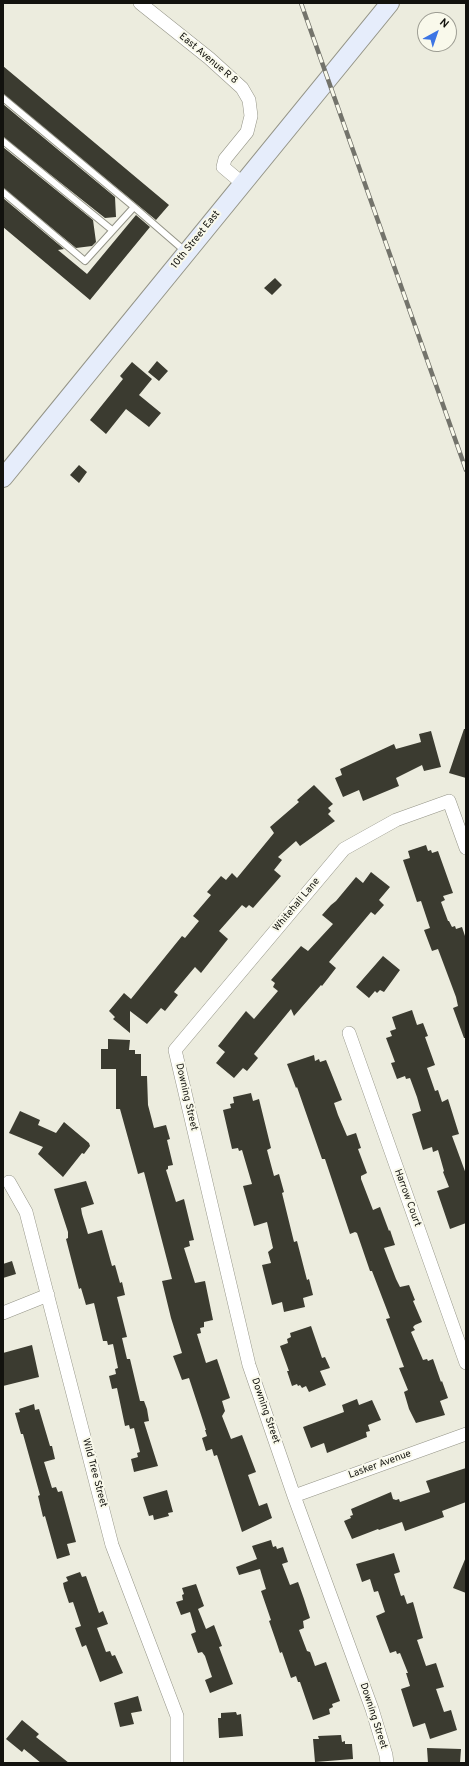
<!DOCTYPE html>
<html>
<head>
<meta charset="utf-8">
<style>
  body { margin:0 }
  #map { position:relative; width:469px; height:1766px; overflow:hidden; background:#ececde; font-family:Overpass,sans-serif }
  canvas { display:block }
  .frame { position:absolute; inset:0; border:4px solid #12120e; pointer-events:none }
  .north { position:absolute; left:417px; top:12px; width:40px; height:40px; box-sizing:border-box; background:#f9f9eb; border:1px solid #9d9d93; border-radius:50%; rotate:40deg; font-size:11px; font-weight:700; line-height:16px; text-align:center; color:#12120e }
  .north::after { content:''; display:block; margin:auto; width:14px; height:18px; background:#3c75e4; clip-path:polygon(50% 0,100% 100%,50% 72%,0 100%) }
</style>
</head>
<body>
<div id="map">
<canvas width="469" height="1766"></canvas>
<div class="frame"></div>
<div class="north">N</div>
</div>
<script>
const g = document.querySelector('canvas').getContext('2d');
g.lineJoin = 'round';
function fillPath(path, color) {
  g.fillStyle = color;
  g.fill(path, 'evenodd');
}
function poly(rows) {
  const path = new Path2D();
  for (const r of rows) {
    path.moveTo(r[0], r[1]);
    for (let i = 2; i < r.length; i += 2) path.lineTo(r[i], r[i + 1]);
  }
  return path;
}
function strokePath(path, color, width, dash) {
  g.strokeStyle = color;
  g.lineWidth = width;
  g.lineCap = dash ? 'butt' : 'round';
  g.setLineDash(dash || []);
  g.stroke(path);
}
function write(font, color, halo, rows, align = 'center') {
  g.font = font + ' Overpass,sans-serif';
  g.lineWidth = 4;
  g.setLineDash([]);
  g.textBaseline = 'middle';
  g.strokeStyle = halo;
  g.fillStyle = color;
  for (const [text, x, y, turn = 0] of rows) {
    g.save();
    g.translate(x, y);
    g.rotate((+turn || 0) * Math.PI / 180);
    g.textAlign = isNaN(turn) ? turn : align;
    if (halo) g.strokeText(text, 0, 0);
    g.fillText(text, 0, 0);
    g.restore();
  }
}
fillPath(poly([
  [3,66,169,205,156,220,3,94],
  [3,104,115,197,116,217,105,218,3,137],
  [3,147,93,220,96,242,92,246,76,248,3,188],
  [3,198,64,249,58,250,87,274,136,215,150,227,90,300,3,227],
  [275,278,282,285,272,295,264,288],
  [157,361,168,371,159,381,148,372],
  [132,362,152,379,139,395,161,413,149,427,126,409,106,434,90,420,123,379,120,376],
  [79,465,87,472,79,483,70,475],
  [464,729,466,729,466,778,449,773],
  [431,731,441,767,424,771,422,765,396,778,399,786,363,801,359,790,343,797,335,778,342,775,340,769,394,744,396,749,421,742,419,734],
  [314,785,333,804,328,808,331,811,328,814,335,821,300,846,296,841,278,857,282,860,274,870,281,876,253,908,249,905,246,908,242,905,219,931,228,939,201,973,195,967,174,992,178,995,165,1011,161,1008,147,1024,130,1011,130,1033,113,1019,115,1017,109,1011,124,993,131,999,182,936,185,938,199,921,193,916,211,895,207,892,221,876,226,880,232,873,237,878,274,833,270,827,299,802,297,800],
  [426,845,428,851,431,850,432,853,438,851,453,893,443,896,445,900,441,902,448,921,449,921,452,927,455,926,456,929,462,927,466,939,466,1038,464,1038,453,1008,458,1006,456,997,438,949,432,951,424,930,430,928,421,901,417,902,403,860,410,858,408,851],
  [371,872,390,887,379,900,384,905,375,915,371,912,329,962,336,968,322,986,321,985,294,1016,291,1009,254,1054,258,1058,247,1071,243,1068,234,1078,216,1063,225,1052,218,1046,246,1011,254,1019,278,991,273,987,275,983,271,980,301,946,308,951,333,924,322,915,331,905,336,901,356,877,363,883],
  [383,956,400,970,384,992,380,990,377,993,375,991,369,998,356,987],
  [412,1010,417,1025,423,1023,428,1036,425,1037,435,1065,427,1068,435,1091,438,1090,442,1102,448,1099,459,1134,452,1136,466,1174,466,1223,450,1229,437,1191,449,1187,443,1172,444,1171,438,1150,433,1152,432,1147,423,1150,412,1114,421,1111,417,1097,410,1078,406,1079,405,1076,397,1079,391,1063,395,1062,386,1038,392,1036,390,1031,396,1029,392,1017],
  [108,1039,130,1040,129,1050,135,1050,135,1054,141,1054,141,1076,147,1076,148,1105,154,1128,166,1125,170,1139,167,1140,173,1165,168,1166,168,1169,166,1170,176,1202,184,1199,194,1240,189,1241,190,1246,184,1248,195,1283,205,1281,213,1320,204,1322,204,1327,200,1328,201,1333,197,1334,206,1363,217,1359,230,1398,222,1401,225,1411,222,1416,231,1439,242,1435,256,1472,248,1475,259,1506,267,1503,272,1518,242,1532,217,1455,214,1456,212,1449,206,1451,202,1438,207,1436,205,1430,206,1430,189,1378,182,1380,173,1356,182,1353,171,1318,162,1281,172,1279,144,1172,138,1174,120,1109,116,1109,116,1069,101,1069,101,1049,108,1049],
  [314,1055,315,1061,319,1059,320,1062,326,1060,342,1100,334,1103,338,1115,347,1136,356,1133,361,1148,358,1149,367,1173,361,1176,361,1179,373,1210,380,1207,389,1231,390,1230,395,1245,384,1248,396,1279,400,1287,409,1285,415,1300,413,1301,422,1322,415,1325,413,1327,415,1330,411,1332,423,1360,427,1359,428,1361,433,1359,441,1382,442,1381,448,1398,440,1401,445,1415,416,1423,409,1409,404,1392,408,1390,399,1368,404,1367,386,1319,390,1318,372,1271,370,1271,357,1233,355,1232,350,1234,325,1159,322,1159,297,1087,296,1088,287,1064],
  [251,1093,253,1101,259,1099,271,1148,267,1150,274,1176,279,1174,284,1192,282,1193,294,1242,297,1241,307,1280,309,1279,313,1295,303,1298,305,1307,284,1312,282,1302,272,1305,262,1265,271,1263,268,1252,273,1248,267,1222,254,1226,243,1186,252,1184,242,1150,239,1151,238,1148,232,1149,223,1110,231,1108,230,1104,234,1103,233,1097],
  [20,1111,40,1120,38,1125,56,1133,64,1122,89,1143,90,1146,84,1154,82,1153,63,1177,38,1154,43,1147,9,1133],
  [86,1181,94,1204,81,1208,82,1214,88,1234,102,1230,112,1266,115,1265,120,1283,122,1282,125,1295,117,1297,127,1337,122,1338,127,1359,130,1359,140,1401,144,1401,147,1409,149,1421,144,1422,158,1466,134,1472,131,1459,138,1457,137,1453,140,1452,134,1428,130,1429,129,1425,125,1426,117,1388,112,1389,109,1376,116,1374,115,1369,118,1368,113,1344,108,1345,107,1341,103,1341,94,1303,86,1305,81,1288,79,1289,66,1239,68,1238,68,1232,54,1189],
  [12,1261,16,1274,3,1278,3,1264],
  [311,1326,322,1358,325,1357,330,1368,320,1371,326,1385,309,1392,306,1386,302,1388,300,1385,298,1386,297,1384,292,1386,287,1371,289,1371,280,1346,288,1343,287,1339,291,1337,290,1333],
  [32,1345,39,1377,3,1386,3,1353],
  [357,1399,359,1405,372,1400,381,1420,368,1425,370,1431,366,1432,367,1437,327,1453,324,1443,311,1448,303,1427,344,1412,342,1405],
  [34,1404,35,1410,39,1409,50,1446,52,1446,55,1459,44,1462,52,1488,56,1487,58,1492,62,1491,76,1542,67,1544,70,1555,57,1559,45,1516,43,1517,38,1496,40,1495,23,1434,21,1434,15,1413,20,1412,19,1409],
  [466,1468,466,1502,442,1511,444,1517,405,1531,402,1522,379,1530,378,1529,352,1539,344,1521,351,1518,350,1516,353,1515,351,1509,391,1492,393,1499,396,1500,399,1499,400,1502,430,1492,426,1481],
  [167,1490,173,1512,168,1513,169,1516,154,1520,153,1515,149,1516,143,1497],
  [271,1540,273,1547,276,1546,277,1549,283,1547,288,1562,282,1564,290,1585,298,1582,304,1599,310,1618,303,1621,304,1628,299,1630,307,1651,310,1652,315,1666,326,1662,340,1701,332,1704,333,1707,329,1709,330,1714,313,1720,300,1682,298,1682,296,1676,291,1678,282,1652,280,1653,276,1641,269,1621,271,1620,261,1591,266,1589,260,1569,239,1575,236,1567,257,1559,252,1546],
  [394,1553,400,1572,394,1574,401,1596,404,1595,407,1604,413,1602,423,1638,417,1640,426,1666,436,1663,444,1687,436,1689,444,1712,451,1710,457,1730,430,1739,425,1723,413,1727,401,1689,410,1686,406,1673,408,1673,400,1653,397,1654,396,1651,390,1653,376,1616,385,1612,378,1591,374,1592,370,1579,362,1582,356,1564],
  [466,1557,466,1593,453,1588],
  [80,1572,82,1577,86,1576,99,1613,103,1611,108,1624,97,1628,106,1652,110,1651,112,1656,115,1655,123,1673,100,1682,86,1645,82,1647,75,1628,81,1626,73,1602,69,1603,64,1588,63,1583,68,1581,66,1577],
  [196,1584,204,1606,198,1609,206,1629,214,1625,222,1646,219,1647,233,1684,210,1693,205,1680,212,1677,205,1656,202,1652,198,1653,191,1634,196,1632,190,1612,181,1615,176,1602,183,1600,182,1595,184,1594,182,1588],
  [138,1696,142,1711,131,1713,134,1724,120,1727,114,1703],
  [236,1712,237,1715,241,1714,243,1736,219,1738,218,1718,221,1718,221,1713],
  [22,1720,39,1734,36,1737,69,1763,41,1763,24,1749,22,1752,6,1739],
  [341,1735,342,1742,345,1741,345,1744,352,1744,353,1759,315,1762,313,1739,319,1739,318,1736],
  [427,1748,461,1749,460,1763,428,1763]
]), '#3b3b30');
const lane = poly([
  [3,98,134,207],
  [3,141,112,230],
  [3,192,85,261,134,207,186,252]
]);
const street = poly([
  [140,3,209,58,242,88,249,100,251,116,247,132,225,159,223,167,242,183],
  [349,1033,466,1363],
  [9,1182,26,1212,112,1545,177,1716,177,1763],
  [3,1313,48,1295],
  [294,1496,466,1434],
  [387,1763,386,1755,372,1709,294,1496,249,1365,175,1050,344,849,396,820,449,801,466,848]
]);
const secondary = poly([
  [3,478,390,3]
]);
strokePath(lane, '#949487', 8);
strokePath(street, '#949487', 14);
strokePath(secondary, '#949487', 20);
strokePath(lane, '#fff', 6);
strokePath(street, '#fff', 13);
strokePath(secondary, '#e6edfb', 18);
const rail = poly([
  [301,3,466,470]
]);
strokePath(rail, '#73736b', 4.5);
strokePath(rail, '#f9f9eb', 3, [9]);
write('10px', '#12120e', '#f9f9eb', [
  ["East Avenue R 8",208,59,40],
  ["10th Street East",196,240,-51],
  ["Whitehall Lane",297,905,-50],
  ["Downing Street",186,1097,77],
  ["Harrow Court",407,1198,70],
  ["Downing Street",265,1411,71],
  ["Lasker Avenue",380,1465,-20],
  ["Wild Tree Street",94,1473,75],
  ["Downing Street",373,1716,72]
]);
</script>
</body>
</html>
